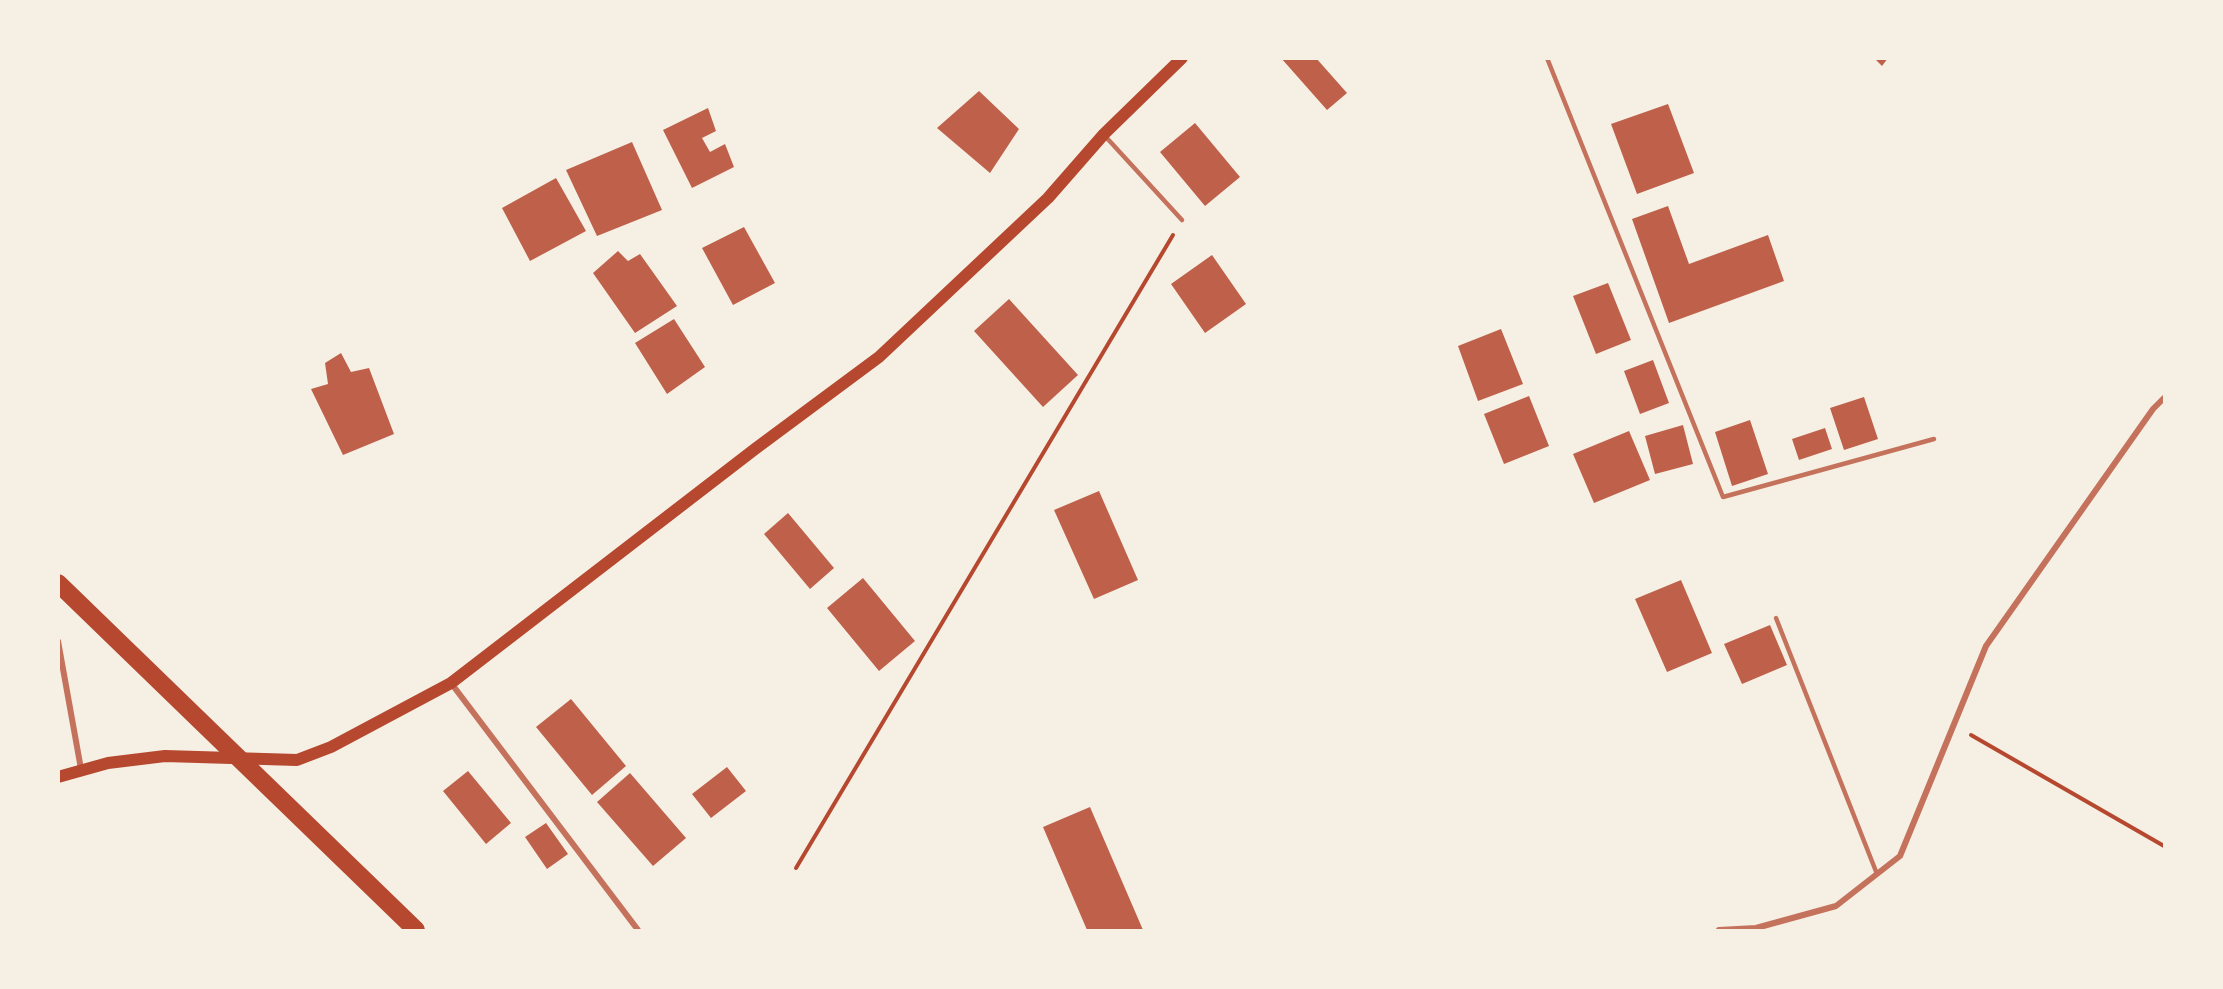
<!DOCTYPE html>
<html>
<head>
<meta charset="utf-8">
<style>
  body { margin:0 }
  #map { position:relative; width:2223px; height:989px; overflow:hidden; background:#f6efe4; font-family:"Roboto Condensed",sans-serif }
  canvas { display:block }
  .frame { position:absolute; inset:0; border:60px solid #f6efe4; pointer-events:none }
</style>
</head>
<body>
<div id="map">
<canvas width="2223" height="989"></canvas>
<div class="frame"></div>
</div>
<script>
const g = document.querySelector('canvas').getContext('2d');
g.lineJoin = 'round';
function fillPath(path, color) {
  g.fillStyle = color;
  g.fill(path, 'evenodd');
}
function poly(rows) {
  const path = new Path2D();
  for (const r of rows) {
    path.moveTo(r[0], r[1]);
    for (let i = 2; i < r.length; i += 2) path.lineTo(r[i], r[i + 1]);
  }
  return path;
}
function strokePath(path, color, width, dash) {
  g.strokeStyle = color;
  g.lineWidth = width;
  g.lineCap = dash ? 'butt' : 'round';
  g.setLineDash(dash || []);
  g.stroke(path);
}
fillPath(poly([
  [1281,58,1316,58,1347,93,1327,110],
  [1874,58,1888,58,1882,66],
  [979,91,1019,129,990,173,937,128],
  [1668,104,1694,173,1637,194,1611,124],
  [708,108,716,131,702,138,710,152,725,144,734,167,692,188,663,130],
  [1195,123,1240,177,1205,206,1160,152],
  [632,142,662,210,597,236,566,170],
  [556,178,586,231,530,261,502,208],
  [1668,206,1689,264,1768,235,1784,281,1669,323,1632,219],
  [744,227,775,283,733,305,702,248],
  [618,251,628,261,640,254,677,306,635,333,593,273],
  [1212,255,1246,304,1205,333,1171,284],
  [1608,283,1631,340,1596,354,1573,296],
  [1009,299,1078,375,1043,407,974,331],
  [674,319,705,367,667,394,635,343],
  [1501,329,1523,384,1478,401,1458,346],
  [341,353,351,372,369,368,394,434,343,455,311,389,328,384,325,363],
  [1653,360,1669,403,1640,414,1624,371],
  [1529,396,1549,446,1504,464,1484,414],
  [1864,397,1878,439,1844,450,1830,408],
  [1750,420,1768,474,1732,486,1715,432],
  [1683,425,1693,464,1655,474,1645,436],
  [1825,428,1832,449,1799,460,1792,439],
  [1629,431,1650,480,1594,503,1573,454],
  [1099,491,1138,580,1094,599,1054,510],
  [788,513,834,568,810,589,764,534],
  [863,578,915,641,879,671,827,608],
  [1681,580,1712,653,1667,672,1635,599],
  [1770,625,1787,665,1742,684,1724,644],
  [571,699,626,766,592,795,536,727],
  [727,767,746,791,711,818,692,794],
  [468,771,511,823,486,844,443,791],
  [630,773,686,838,653,866,597,802],
  [1090,807,1143,930,1087,930,1043,827],
  [546,823,568,854,547,869,525,837]
]), '#bf614a');
strokePath(poly([
  [1971,735,2164,846],
  [796,868,1173,235]
]), '#b5482f', 4);
strokePath(poly([
  [1547,58,1723,497,1934,439],
  [1105,136,1182,220],
  [1776,618,1877,874]
]), '#c5725c', 4.5);
strokePath(poly([
  [58,641,81,769],
  [451,683,638,930],
  [1719,930,1756,928,1836,906,1900,856,1986,646,2153,409,2164,398]
]), '#c5725c', 6);
strokePath(poly([
  [58,777,108,763,165,756,297,760,331,747,451,683,755,449,879,357,1048,198,1104,134,1182,58]
]), '#b5482f', 12);
strokePath(poly([
  [58,583,416,930]
]), '#b5482f', 18);
</script>
</body>
</html>
